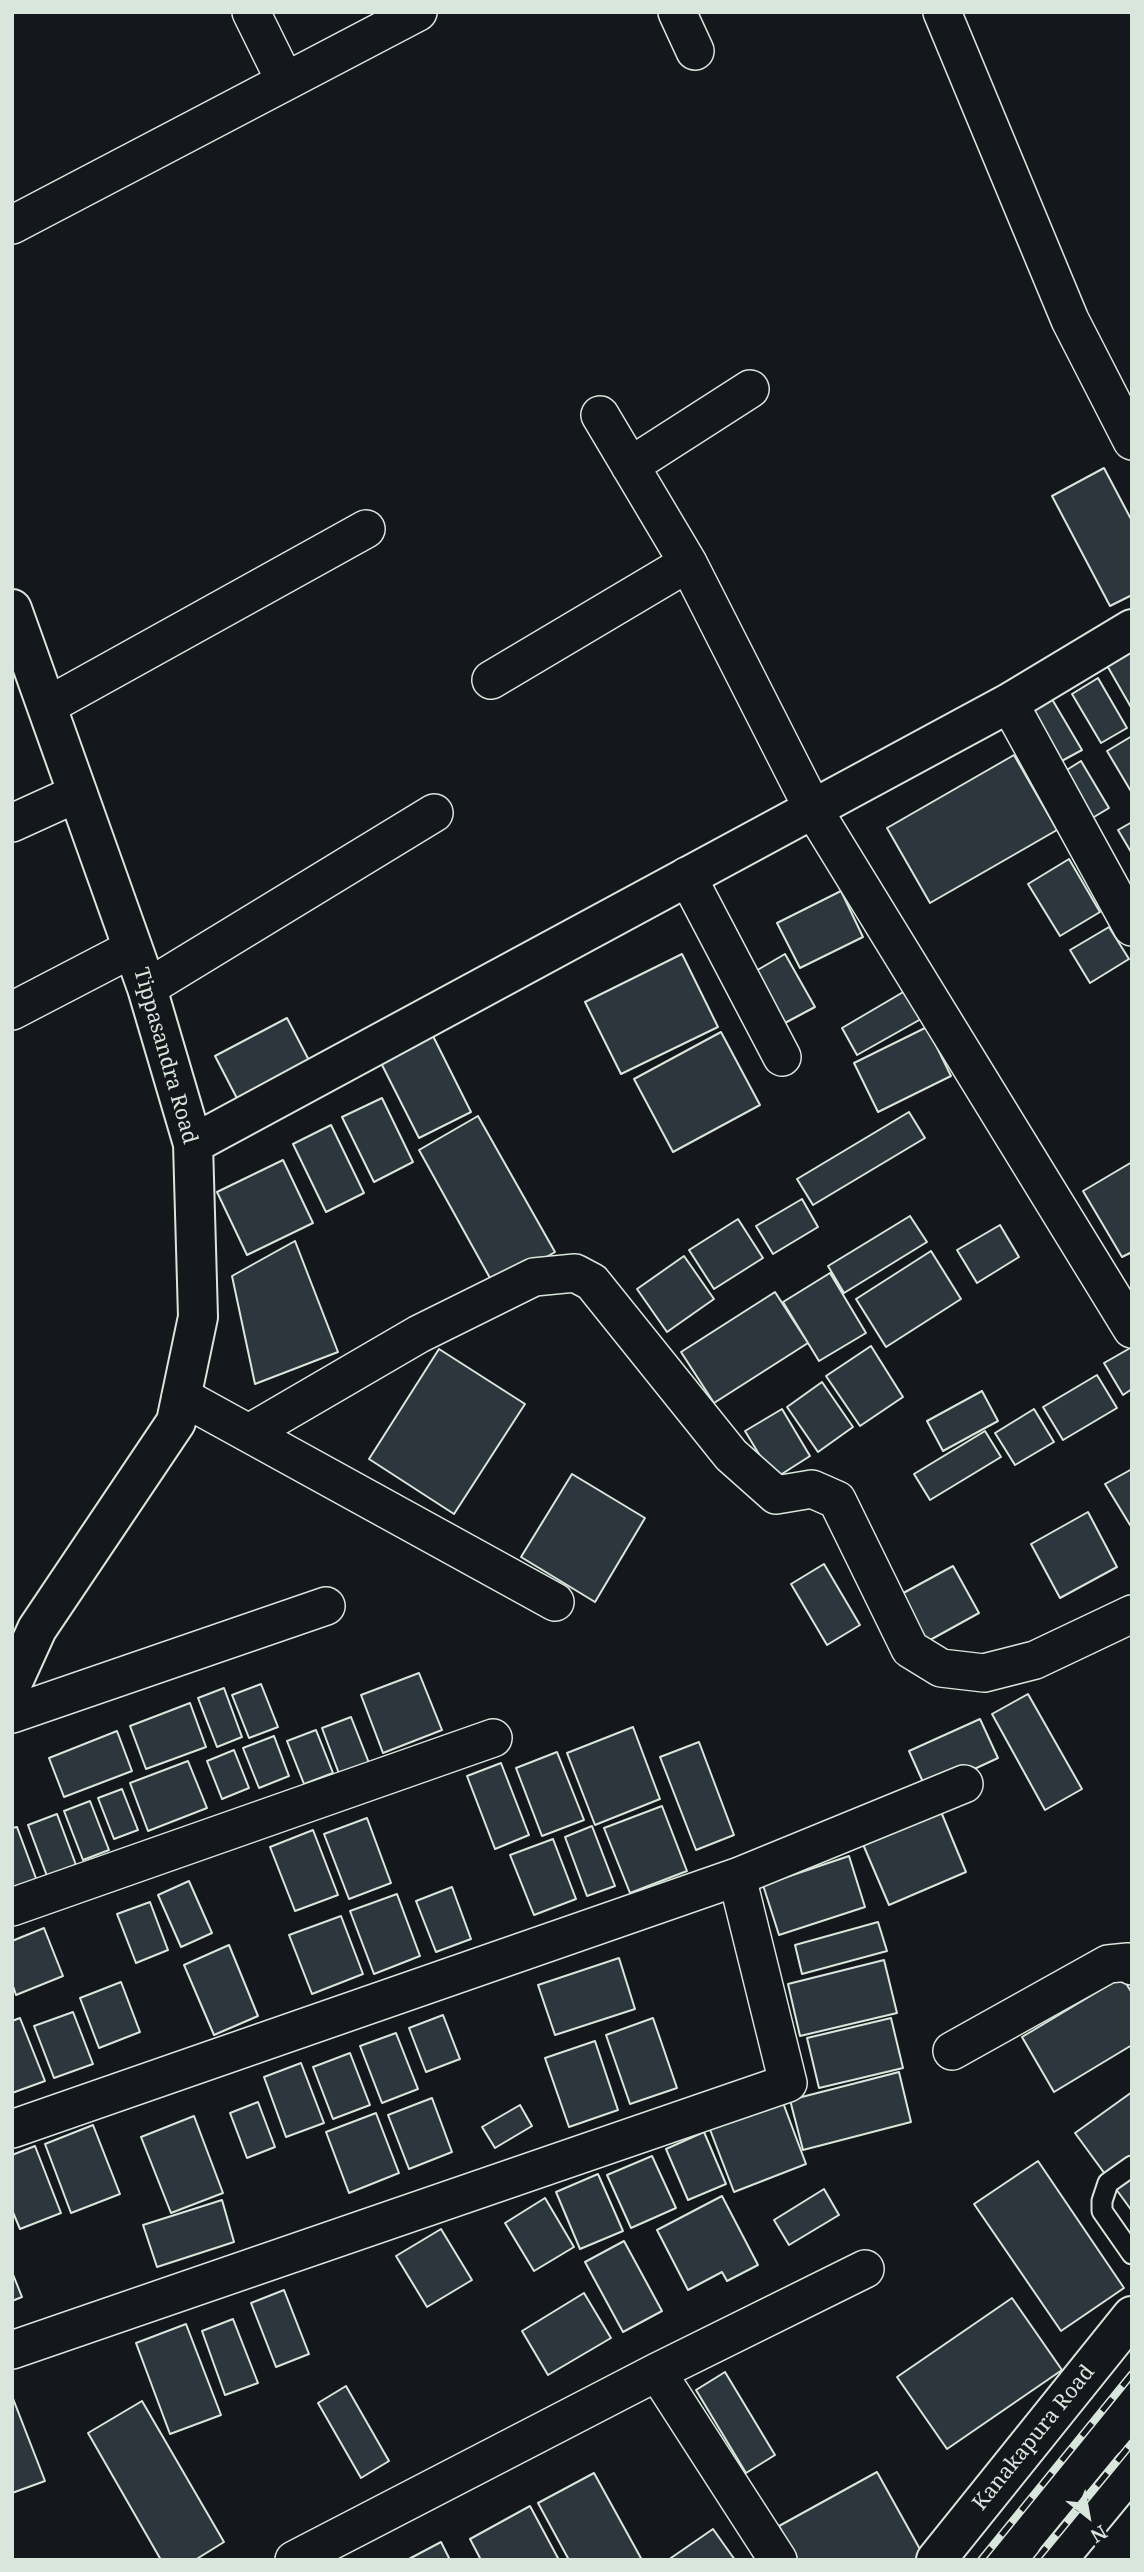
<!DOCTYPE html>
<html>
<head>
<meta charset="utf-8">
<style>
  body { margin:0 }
  #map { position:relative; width:1144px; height:2572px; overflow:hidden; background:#14181c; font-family:"Noto Serif",serif }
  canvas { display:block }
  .frame { position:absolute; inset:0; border:14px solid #d8e6dc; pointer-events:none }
  .north { position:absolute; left:1053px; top:2481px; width:70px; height:70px; -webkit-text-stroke:5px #14181c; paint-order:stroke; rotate:149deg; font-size:19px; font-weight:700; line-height:28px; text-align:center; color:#d8e6dc }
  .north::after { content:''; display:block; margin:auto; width:24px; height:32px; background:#d8e6dc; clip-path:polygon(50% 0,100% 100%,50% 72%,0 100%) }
</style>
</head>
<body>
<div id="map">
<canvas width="1144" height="2572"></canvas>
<div class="frame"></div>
<div class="north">N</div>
</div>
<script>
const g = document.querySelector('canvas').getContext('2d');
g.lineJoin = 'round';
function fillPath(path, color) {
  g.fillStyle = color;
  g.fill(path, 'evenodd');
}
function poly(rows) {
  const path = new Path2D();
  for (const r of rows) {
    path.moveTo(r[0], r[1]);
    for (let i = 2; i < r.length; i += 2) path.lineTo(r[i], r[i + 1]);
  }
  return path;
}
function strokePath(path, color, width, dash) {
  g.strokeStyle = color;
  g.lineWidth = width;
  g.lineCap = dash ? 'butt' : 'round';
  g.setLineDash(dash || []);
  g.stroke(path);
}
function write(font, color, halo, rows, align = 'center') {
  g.font = font + ' "Noto Serif",serif';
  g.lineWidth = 5;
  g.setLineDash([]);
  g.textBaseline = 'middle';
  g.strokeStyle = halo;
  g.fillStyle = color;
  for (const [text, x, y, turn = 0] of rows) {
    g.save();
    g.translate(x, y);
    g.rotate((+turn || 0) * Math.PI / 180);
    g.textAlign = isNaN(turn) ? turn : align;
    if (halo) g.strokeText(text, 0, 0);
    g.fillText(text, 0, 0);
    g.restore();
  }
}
const building = poly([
  [1104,468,1132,521,1132,595,1110,606,1052,496,1104,468],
  [1132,647,1132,709,1105,662,1132,647],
  [1098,678,1127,728,1101,743,1072,694,1098,678],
  [1049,694,1082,750,1058,763,1025,707,1049,694],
  [1132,736,1132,793,1107,751,1132,736],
  [1014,755,1057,830,930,903,887,828,1014,755],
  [1081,761,1109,808,1084,823,1057,776,1081,761],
  [1132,822,1132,852,1131,852,1118,830,1132,822],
  [1069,859,1100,912,1060,936,1028,884,1069,859],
  [841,891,863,937,800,968,777,923,841,891],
  [1109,927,1129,959,1090,983,1070,950,1109,927],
  [682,954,718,1027,621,1074,585,1002,682,954],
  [785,954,815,1007,783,1024,754,972,785,954],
  [905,991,921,1019,857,1055,842,1028,905,991],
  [287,1018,314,1070,242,1108,215,1056,287,1018],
  [927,1027,951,1076,878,1112,854,1063,927,1027],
  [721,1032,760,1105,673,1152,634,1079,721,1032],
  [432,1034,471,1112,419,1138,380,1061,432,1034],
  [382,1098,413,1162,374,1182,342,1117,382,1098],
  [909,1112,925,1138,813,1205,797,1179,909,1112],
  [478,1116,555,1252,495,1287,419,1150,478,1116],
  [331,1125,364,1193,326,1212,293,1144,331,1125],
  [283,1160,313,1223,247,1255,217,1192,283,1160],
  [1132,1162,1132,1252,1122,1257,1083,1191,1132,1162],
  [802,1199,818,1227,773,1254,756,1226,802,1199],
  [910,1216,927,1242,844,1293,828,1266,910,1216],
  [738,1219,763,1258,714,1289,689,1250,738,1219],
  [1000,1225,1019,1257,977,1283,957,1250,1000,1225],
  [295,1241,338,1352,255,1384,232,1276,295,1241],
  [931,1251,961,1299,886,1347,856,1299,931,1251],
  [684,1256,714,1299,667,1332,637,1289,684,1256],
  [830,1273,866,1333,819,1361,783,1302,830,1273],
  [775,1292,808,1343,714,1403,681,1352,775,1292],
  [871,1346,903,1397,860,1426,826,1376,871,1346],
  [1132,1347,1132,1389,1123,1395,1104,1363,1132,1347],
  [439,1349,525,1404,454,1514,369,1459,439,1349],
  [1097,1375,1117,1408,1063,1440,1043,1407,1097,1375],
  [822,1382,853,1427,818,1452,787,1407,822,1382],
  [982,1391,998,1421,943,1451,927,1421,982,1391],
  [782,1409,810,1456,774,1479,745,1431,782,1409],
  [1034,1409,1054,1442,1015,1465,995,1433,1034,1409],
  [985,1431,1001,1457,930,1500,914,1474,985,1431],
  [1132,1469,1132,1524,1130,1525,1105,1484,1132,1469],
  [572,1474,645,1518,595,1602,521,1557,572,1474],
  [1088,1512,1117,1567,1060,1598,1031,1544,1088,1512],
  [824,1564,860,1625,827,1645,791,1584,824,1564],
  [953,1566,979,1613,921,1645,896,1597,953,1566],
  [419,1673,442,1730,383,1753,361,1695,419,1673],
  [261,1684,278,1727,249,1738,232,1695,261,1684],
  [224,1688,242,1737,217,1747,198,1698,224,1688],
  [1028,1694,1082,1789,1045,1810,992,1714,1028,1694],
  [190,1703,206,1747,146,1769,130,1726,190,1703],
  [351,1717,371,1768,341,1779,322,1728,351,1717],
  [980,1719,998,1758,927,1791,909,1751,980,1719],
  [633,1727,660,1799,595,1825,567,1753,633,1727],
  [316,1730,333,1773,304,1784,287,1741,316,1730],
  [117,1731,132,1771,64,1797,49,1758,117,1731],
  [274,1736,289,1776,259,1788,243,1748,274,1736],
  [699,1742,734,1835,696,1850,660,1757,699,1742],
  [234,1750,249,1788,222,1799,207,1761,234,1750],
  [557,1752,584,1820,542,1836,516,1768,557,1752],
  [188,1761,207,1808,148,1831,130,1783,188,1761],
  [501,1763,529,1835,495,1849,467,1776,501,1763],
  [122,1789,138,1830,114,1839,98,1798,122,1789],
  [90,1801,109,1850,83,1860,64,1811,90,1801],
  [937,1802,966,1872,889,1905,859,1835,937,1802],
  [662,1806,687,1871,630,1893,604,1828,662,1806],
  [57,1814,76,1865,47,1876,28,1825,57,1814],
  [367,1818,391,1883,349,1899,324,1834,367,1818],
  [592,1826,615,1886,587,1896,565,1837,592,1826],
  [17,1827,37,1881,12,1891,12,1828,17,1827],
  [313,1830,338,1895,295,1911,270,1847,313,1830],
  [553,1839,576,1899,534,1915,510,1855,553,1839],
  [849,1856,865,1907,779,1935,763,1885,849,1856],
  [189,1881,212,1933,181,1947,158,1895,189,1881],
  [452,1887,471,1939,436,1952,416,1901,452,1887],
  [397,1894,420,1956,374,1974,350,1911,397,1894],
  [150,1902,168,1950,136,1963,117,1914,150,1902],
  [341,1916,363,1974,312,1994,289,1935,341,1916],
  [878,1922,887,1951,802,1974,795,1945,878,1922],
  [44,1928,63,1976,16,1995,12,1983,12,1941,44,1928],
  [229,1945,258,2016,214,2035,184,1965,229,1945],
  [619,1958,635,2009,555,2035,538,1985,619,1958],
  [884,1960,897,2013,800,2036,788,1984,884,1960],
  [1122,1977,1132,1993,1132,2045,1054,2092,1022,2037,1122,1977],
  [121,1982,140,2032,99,2048,80,1998,121,1982],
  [73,2012,93,2064,54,2078,34,2026,73,2012],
  [443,2015,460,2059,426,2072,409,2028,443,2015],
  [20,2018,45,2081,12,2093,12,2021,20,2018],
  [653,2018,677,2088,630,2104,606,2035,653,2018],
  [891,2018,903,2068,819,2088,807,2038,891,2018],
  [396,2033,418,2089,382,2103,360,2046,396,2033],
  [595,2041,618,2110,569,2127,545,2058,595,2041],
  [350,2053,370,2105,333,2119,313,2067,350,2053],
  [301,2063,324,2123,286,2137,264,2077,301,2063],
  [899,2072,911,2122,803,2150,790,2100,899,2072],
  [1132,2092,1132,2211,1075,2133,1132,2092],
  [432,2098,452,2152,409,2169,388,2115,432,2098],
  [782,2100,806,2164,734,2192,709,2127,782,2100],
  [258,2102,275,2147,247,2158,230,2113,258,2102],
  [520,2105,532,2126,495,2148,482,2127,520,2105],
  [376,2113,399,2173,349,2193,326,2132,376,2113],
  [194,2116,223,2193,171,2213,141,2137,194,2116],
  [93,2125,120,2194,71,2213,45,2144,93,2125],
  [704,2132,726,2184,688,2200,666,2149,704,2132],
  [35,2146,61,2213,20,2229,12,2210,12,2155,35,2146],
  [652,2156,676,2208,631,2228,607,2175,652,2156],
  [1038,2161,1124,2288,1061,2331,974,2204,1038,2161],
  [598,2174,623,2231,580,2249,556,2192,598,2174],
  [824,2189,839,2215,789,2245,774,2220,824,2189],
  [722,2196,758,2265,727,2281,722,2272,688,2290,657,2230,722,2196],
  [545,2198,574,2247,534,2271,505,2223,545,2198],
  [222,2200,234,2242,157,2267,143,2225,222,2200],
  [441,2229,472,2280,427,2307,396,2256,441,2229],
  [624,2241,662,2311,623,2332,585,2262,624,2241],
  [12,2272,22,2297,12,2301,12,2272],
  [284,2290,309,2354,276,2367,251,2303,284,2290],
  [584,2293,611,2338,548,2375,522,2331,584,2293],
  [1012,2298,1062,2370,947,2449,897,2377,1012,2298],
  [233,2319,258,2383,225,2395,202,2331,233,2319],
  [186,2324,221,2415,170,2434,136,2343,186,2324],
  [725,2372,775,2455,746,2473,696,2390,725,2372],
  [346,2386,389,2461,361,2478,318,2403,346,2386],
  [12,2396,45,2481,12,2493,12,2396],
  [142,2401,224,2542,195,2560,161,2560,88,2433,142,2401],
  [877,2472,926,2560,797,2560,779,2526,877,2472],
  [594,2473,642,2560,569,2560,538,2503,594,2473],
  [530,2506,559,2560,481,2560,470,2539,530,2506],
  [713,2529,735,2560,668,2560,713,2529],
  [441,2542,450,2560,407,2560,441,2542]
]);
fillPath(building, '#2c363c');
strokePath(building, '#d8e6dc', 2);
const service = poly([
  [1132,2166,1108,2183,1102,2201,1102,2211,1132,2254]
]);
const minor = poly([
  [251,12,285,81],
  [677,12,695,51],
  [942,12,1070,320,1132,441],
  [12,225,418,12],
  [600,415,688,563,813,809,1132,1329],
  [630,466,750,389],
  [491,680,688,563],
  [1009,703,1132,927],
  [47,706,366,529],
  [12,823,78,793],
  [687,876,782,1057],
  [147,988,434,813],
  [12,1011,133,948],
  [181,1396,555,1602],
  [249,1433,419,1334,534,1277,575,1273,592,1282,731,1455,776,1495,812,1489,837,1500,910,1649,941,1668,984,1673,1035,1660,1132,1614],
  [12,1714,326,1606],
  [12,1907,493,1738],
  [952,2051,1108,1964,1128,1962,1132,1966],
  [12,2129,737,1877,964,1784],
  [12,2350,788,2083,737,1877],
  [657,2372,778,2560],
  [294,2560,657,2372,865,2269]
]);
const tertiary = poly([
  [12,609,147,988,193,1144,198,1317,176,1422,37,1629,12,1684],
  [193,1144,1009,703,1132,629]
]);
const trunk = poly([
  [936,2560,1132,2316],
  [1057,2560,1132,2469]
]);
strokePath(service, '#d8e6dc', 23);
strokePath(minor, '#d8e6dc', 40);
strokePath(tertiary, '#d8e6dc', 42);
strokePath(trunk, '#d8e6dc', 42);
strokePath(service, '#14181c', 19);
strokePath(minor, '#14181c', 37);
strokePath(tertiary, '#14181c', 38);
strokePath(trunk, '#14181c', 38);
const rail = poly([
  [981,2560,1132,2374],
  [1036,2560,1132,2443]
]);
strokePath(rail, '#d8e6dc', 8);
strokePath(rail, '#14181c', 5, [16]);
write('21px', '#d8e6dc', '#14181c', [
  ["Tippasandra Road",165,1056,74],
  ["Kanakapura Road",1034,2438,-51]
]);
</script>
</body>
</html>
